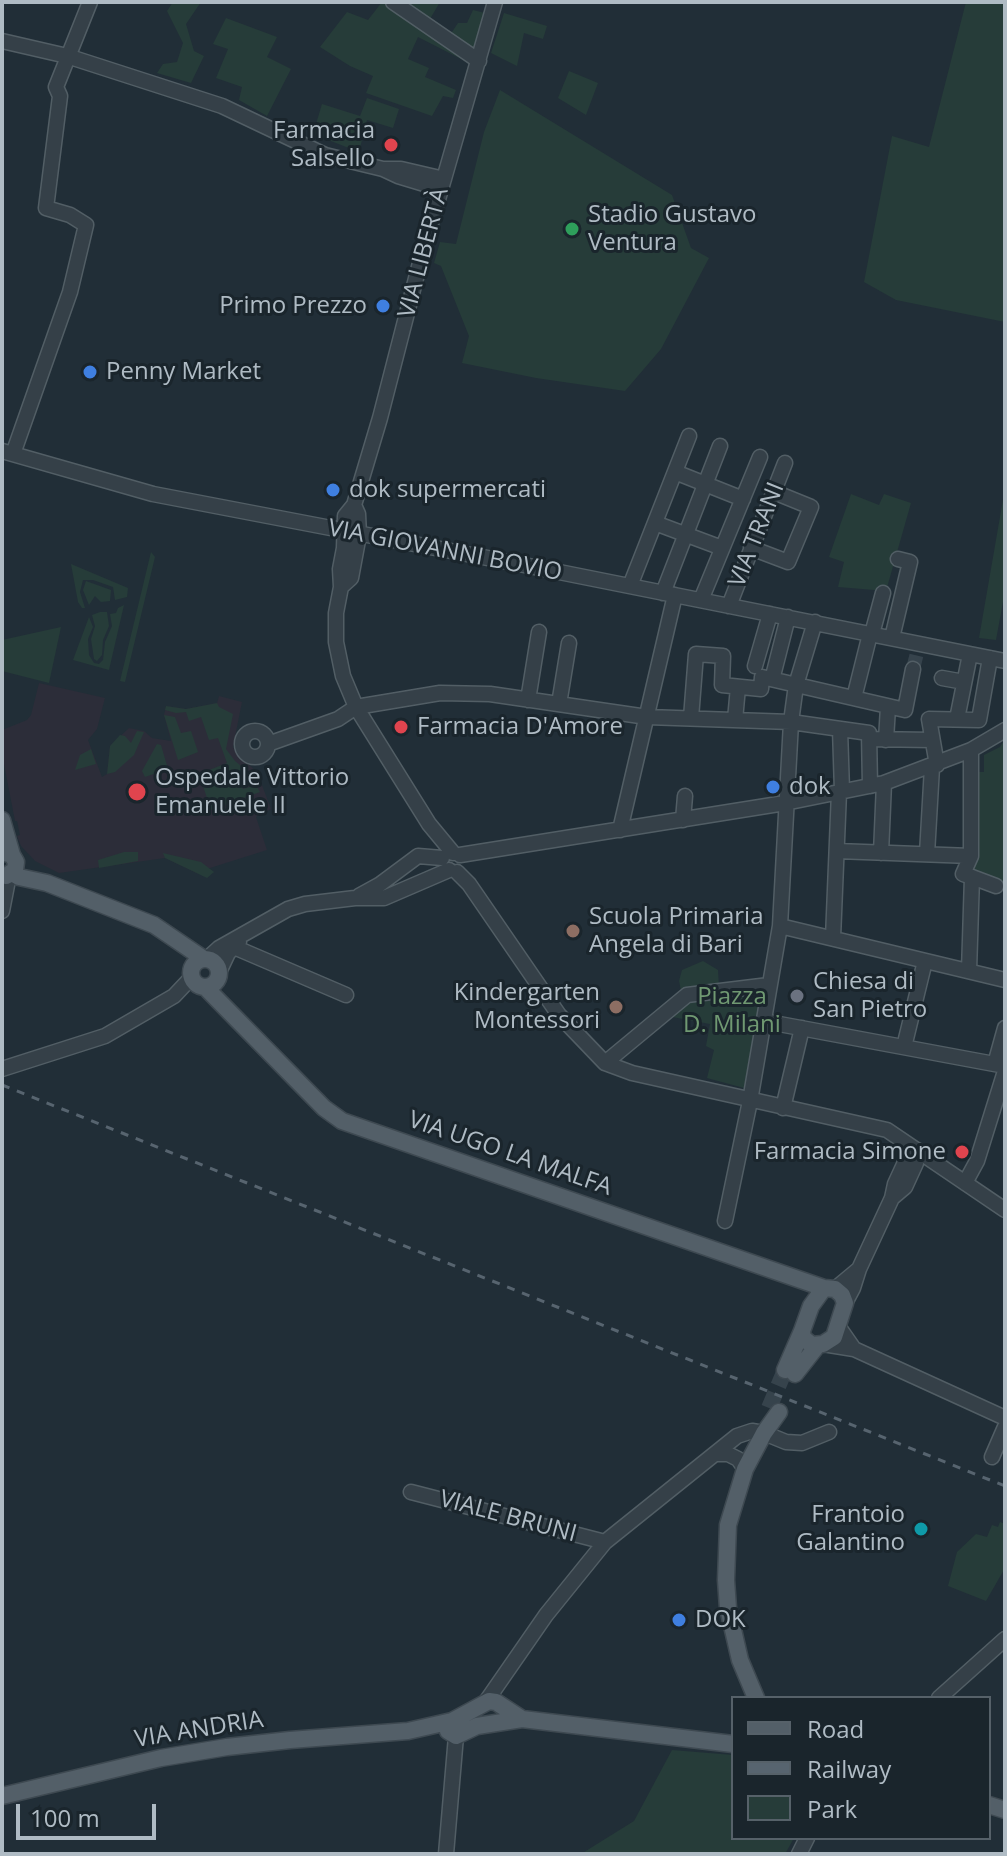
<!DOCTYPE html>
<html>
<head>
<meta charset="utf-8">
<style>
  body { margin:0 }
  #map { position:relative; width:1007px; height:1856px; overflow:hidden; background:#212e37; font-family:"Open Sans",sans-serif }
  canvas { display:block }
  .frame { position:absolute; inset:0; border:4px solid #afbbc4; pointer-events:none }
  .legend { position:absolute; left:731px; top:1696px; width:260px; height:144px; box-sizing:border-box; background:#1a252c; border:2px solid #566169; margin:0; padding:10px 14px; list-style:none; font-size:24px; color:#afbbc4 }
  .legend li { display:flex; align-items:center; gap:16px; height:40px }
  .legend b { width:40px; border:2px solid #566169 }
  .scale { position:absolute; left:16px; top:1804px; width:140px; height:36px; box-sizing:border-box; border:4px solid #afbbc4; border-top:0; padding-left:10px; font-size:24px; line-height:28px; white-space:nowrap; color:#afbbc4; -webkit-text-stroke:6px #1a252c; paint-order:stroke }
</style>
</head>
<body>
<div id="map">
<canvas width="1007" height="1856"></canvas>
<div class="frame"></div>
<ul class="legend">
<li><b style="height:10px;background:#535f68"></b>Road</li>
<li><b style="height:10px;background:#57646f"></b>Railway</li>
<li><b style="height:22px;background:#263c39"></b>Park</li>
</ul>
<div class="scale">100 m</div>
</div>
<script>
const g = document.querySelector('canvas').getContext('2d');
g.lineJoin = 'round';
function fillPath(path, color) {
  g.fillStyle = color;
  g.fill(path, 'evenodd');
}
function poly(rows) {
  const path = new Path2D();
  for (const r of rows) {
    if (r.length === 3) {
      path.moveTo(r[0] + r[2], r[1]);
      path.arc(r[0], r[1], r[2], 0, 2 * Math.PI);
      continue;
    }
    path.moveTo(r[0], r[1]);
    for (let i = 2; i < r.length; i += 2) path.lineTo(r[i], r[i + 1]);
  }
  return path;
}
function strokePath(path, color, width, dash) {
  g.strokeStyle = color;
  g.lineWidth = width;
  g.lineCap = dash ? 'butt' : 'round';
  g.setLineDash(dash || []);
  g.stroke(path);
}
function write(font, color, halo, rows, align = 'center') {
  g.font = font + ' "Open Sans",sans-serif';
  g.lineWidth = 6;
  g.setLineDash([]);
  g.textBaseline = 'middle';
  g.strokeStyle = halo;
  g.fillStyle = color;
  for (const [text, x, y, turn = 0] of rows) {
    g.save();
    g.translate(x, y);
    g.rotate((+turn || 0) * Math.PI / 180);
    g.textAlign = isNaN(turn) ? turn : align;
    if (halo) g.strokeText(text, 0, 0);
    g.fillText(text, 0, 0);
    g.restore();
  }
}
fillPath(poly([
  [39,683,105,698,97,729,88,740,102,777,107,774,110,746,129,728,144,731,152,738,171,741,164,715,166,706,186,709,217,703,219,696,242,702,233,747,236,753,257,772,271,809,256,817,267,850,210,868,199,874,165,858,59,873,35,861,21,846,17,836,20,835,17,821,15,821,2,754,2,730,27,720,31,715]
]), '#2c2d39');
fillPath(poly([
  [173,2,201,2,186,24,194,51,204,56,191,83,157,73,163,64,177,62,183,43,167,11],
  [382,2,470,58,467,62,418,37,408,59,429,68,425,77,456,90,453,98,443,96,432,116,366,93,373,76,350,66,320,47,347,12,368,20],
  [404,2,440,2,430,19],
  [966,2,1005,2,1005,322,896,300,864,282,892,136,929,147],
  [473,10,485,13,473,51,450,35,458,23,467,23],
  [504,13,547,26,543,39,524,33,517,66,491,53],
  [226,18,277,37,267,57,291,69,267,116,239,100,242,87,216,78,228,49,213,44],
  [569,71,598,83,586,115,558,98],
  [500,90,672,195,691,248,709,258,661,349,625,391,536,378,462,363,469,336,441,266,434,263,440,242,456,244,484,132],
  [367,98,399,109,393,128,367,120,359,152,313,134,322,104,360,116],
  [1005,488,1005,591,996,640,979,638],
  [851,494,879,505,884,494,911,503,886,591,838,587,844,562,829,557],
  [151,552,155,557,125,682,120,681],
  [71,564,128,588,127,597,115,600,113,587,93,580,83,580,80,592,85,608,82,608,78,602],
  [86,581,111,590,110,601,101,602,95,596,89,605,83,590],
  [124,605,109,670,73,660,89,617,93,627,88,639,89,655,94,663,99,664,103,660,105,642,112,626,110,614,116,613,118,608],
  [100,612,107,612,109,626,103,640,102,655,97,661,94,659,91,639,95,626,92,615],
  [61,627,49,683,2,671,2,640],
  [217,703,219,707,233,714,226,749,235,761,252,775,241,779,243,789,256,785,260,792,211,810,199,774,227,763,218,738,209,740,201,717,189,721,186,712,176,713,165,710,166,706,186,709],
  [164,715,175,717,181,733,191,731,198,752,178,760],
  [137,731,144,732,134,755,115,772,107,774,110,746,120,735,125,736,131,743],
  [1005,739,1005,886,969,873,974,772,984,772,984,755,1000,747],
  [157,744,161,745,168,769,145,777,142,771],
  [91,749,96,764,75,770,80,755],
  [124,852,138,852,138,861,99,868,98,860],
  [163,853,201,862,214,872,207,878,165,858],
  [703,961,718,970,719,987,747,985,748,979,763,981,744,1088,707,1078,714,1050,706,1046,710,1024,667,1016,682,995,679,981,682,970],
  [1000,1522,1005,1524,1005,1568,986,1601,948,1586,957,1552,976,1534,987,1537,992,1525,998,1527],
  [672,1750,733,1755,733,1838,794,1838,785,1854,581,1854,634,1821]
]), '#263c39');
strokePath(poly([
  [913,669,917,653]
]), '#36434c', 14, [14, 7]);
strokePath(poly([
  [769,1408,785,1370]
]), '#36434c', 16, [16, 8]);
const minor = poly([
  [393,2,479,61],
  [2,41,67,56,222,106,325,155,383,169],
  [441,189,398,176,383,169,401,169,444,179],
  [2,451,153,494,519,564,1005,661],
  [13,454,70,292,86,225,70,215,46,208,60,96,56,87,90,2],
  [675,472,743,499],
  [655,523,722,548],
  [751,548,788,562,811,507,774,492],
  [630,586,689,436],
  [341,587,351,578,359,535,358,514,354,505],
  [663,593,720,446],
  [701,600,760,457],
  [729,606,785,463],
  [872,634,883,593],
  [892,638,910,562,898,559],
  [755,666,770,614],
  [774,672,788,617],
  [942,678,964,682],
  [854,698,870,634],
  [528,700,539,632],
  [559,704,569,643],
  [691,718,696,654,723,656,722,685,761,689,762,677,905,710,913,669],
  [957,719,970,654],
  [735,720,738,687],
  [840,729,842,791],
  [255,744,13],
  [869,739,932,740],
  [886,740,888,707],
  [268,744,338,719,356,707,440,693,490,694,647,717,791,722,869,733,870,786],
  [937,765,929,719,979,720,990,658],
  [683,820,685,796],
  [620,830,675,595],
  [837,851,971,856],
  [453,853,429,824,356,707,343,676,336,642,336,613,341,587,340,569,344,548,345,516,354,505,380,418,422,255,495,2],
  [881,853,884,783],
  [927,854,932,767],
  [460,855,785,803,884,783,971,750,1005,730],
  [457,872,469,884,559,1015,605,1063,632,1073,887,1130,1005,1210],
  [972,877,996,886],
  [359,896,379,885,418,856,442,858],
  [2,911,9,875],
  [780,926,1005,980],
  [833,938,839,792],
  [234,947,346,995],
  [207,959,219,948,288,909,305,904,355,898,384,898,449,870],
  [969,971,972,877,963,874,971,856,971,750],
  [219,972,228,953,239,942],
  [763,1021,1005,1066],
  [904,1047,925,961],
  [605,1063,687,995,769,985],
  [995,1064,1005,1028],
  [2,1069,105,1036,174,996,191,978],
  [783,1108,802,1028],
  [965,1183,977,1161,1005,1071],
  [892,1198,905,1187,916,1163,917,1151],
  [725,1221,750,1101,780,926,791,722,796,685,815,622],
  [859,1269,892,1198,895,1184,907,1158,917,1150],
  [835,1289,859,1269,853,1288,845,1303],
  [823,1344,854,1349,838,1326],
  [854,1349,1005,1418],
  [716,1454,728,1454,738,1459,745,1469],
  [992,1457,1005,1427],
  [411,1492,605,1542],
  [939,1698,1005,1639],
  [485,1703,546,1615,605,1542,737,1436,752,1431,764,1433,786,1442,802,1443,829,1432],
  [446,1854,456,1736],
  [799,1854,807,1838]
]);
const major = poly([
  [2,820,12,855],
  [2,852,12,855,16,862,15,870,6,876],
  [12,873,19,877,47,883,154,925,204,959],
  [205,973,14],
  [206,988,324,1108,342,1121,824,1288,835,1289,842,1295,845,1303,834,1337,823,1344,812,1345,803,1338,802,1331,811,1306,824,1288],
  [785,1370,802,1331],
  [795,1374,817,1346],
  [756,1698,740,1660,728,1608,726,1580,728,1525,745,1469,764,1433,779,1412],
  [452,1721,448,1731,456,1736,477,1726,522,1719,733,1744],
  [2,1796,161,1758,227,1747,290,1740,408,1731,452,1721,489,1701,496,1702,522,1719],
  [989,1805,1005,1810]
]);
strokePath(minor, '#525e65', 17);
strokePath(major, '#3e4951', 19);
strokePath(minor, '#354048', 14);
strokePath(major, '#535f68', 16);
strokePath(poly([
  [2,1085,1005,1486]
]), '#57646f', 3, [8, 8]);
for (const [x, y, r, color] of [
  [391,145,8,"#e0444e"],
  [572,229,8,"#2e9e5b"],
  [383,306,8,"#3f7fe0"],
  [90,372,8,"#3f7fe0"],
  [333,490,8,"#3f7fe0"],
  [401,727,8,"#e0444e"],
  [773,787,8,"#3f7fe0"],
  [137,792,10,"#e0444e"],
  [573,931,8,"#8d6e63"],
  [797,996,8,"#6b7280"],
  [616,1007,8,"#8d6e63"],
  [962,1152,8,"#e0444e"],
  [921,1529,8,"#0f9aa8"],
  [679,1620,8,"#3f7fe0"]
]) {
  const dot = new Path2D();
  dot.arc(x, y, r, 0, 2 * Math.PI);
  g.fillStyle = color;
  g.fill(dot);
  strokePath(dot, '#1a252c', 3);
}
write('24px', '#afbbc4', '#1a252c', [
  ["Farmacia",375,131,"right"],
  ["Salsello",375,159,"right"],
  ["Stadio Gustavo",588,215],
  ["Ventura",588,243],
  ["Primo Prezzo",367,306,"right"],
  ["Penny Market",106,372],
  ["dok supermercati",349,490],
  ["Farmacia D'Amore",417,727],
  ["Ospedale Vittorio",155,778],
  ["Emanuele II",155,806],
  ["dok",789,787],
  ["Scuola Primaria",589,917],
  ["Angela di Bari",589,945],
  ["Chiesa di",813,982],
  ["San Pietro",813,1010],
  ["Kindergarten",600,993,"right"],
  ["Montessori",600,1021,"right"],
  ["Farmacia Simone",946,1152,"right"],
  ["Frantoio",905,1515,"right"],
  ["Galantino",905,1543,"right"],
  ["DOK",695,1620]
], 'left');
write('24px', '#afbbc4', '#1a252c', [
  ["VIA LIBERTÀ",424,253,-75],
  ["VIA TRANI",757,535,-68],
  ["VIA GIOVANNI BOVIO",445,551,11],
  ["VIA UGO LA MALFA",510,1154,19],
  ["VIALE BRUNI",508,1517,15],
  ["VIA ANDRIA",199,1730,-9]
]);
write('24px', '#709972', '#1a252c', [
  ["Piazza",732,997],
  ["D. Milani",732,1025]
]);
</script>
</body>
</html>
